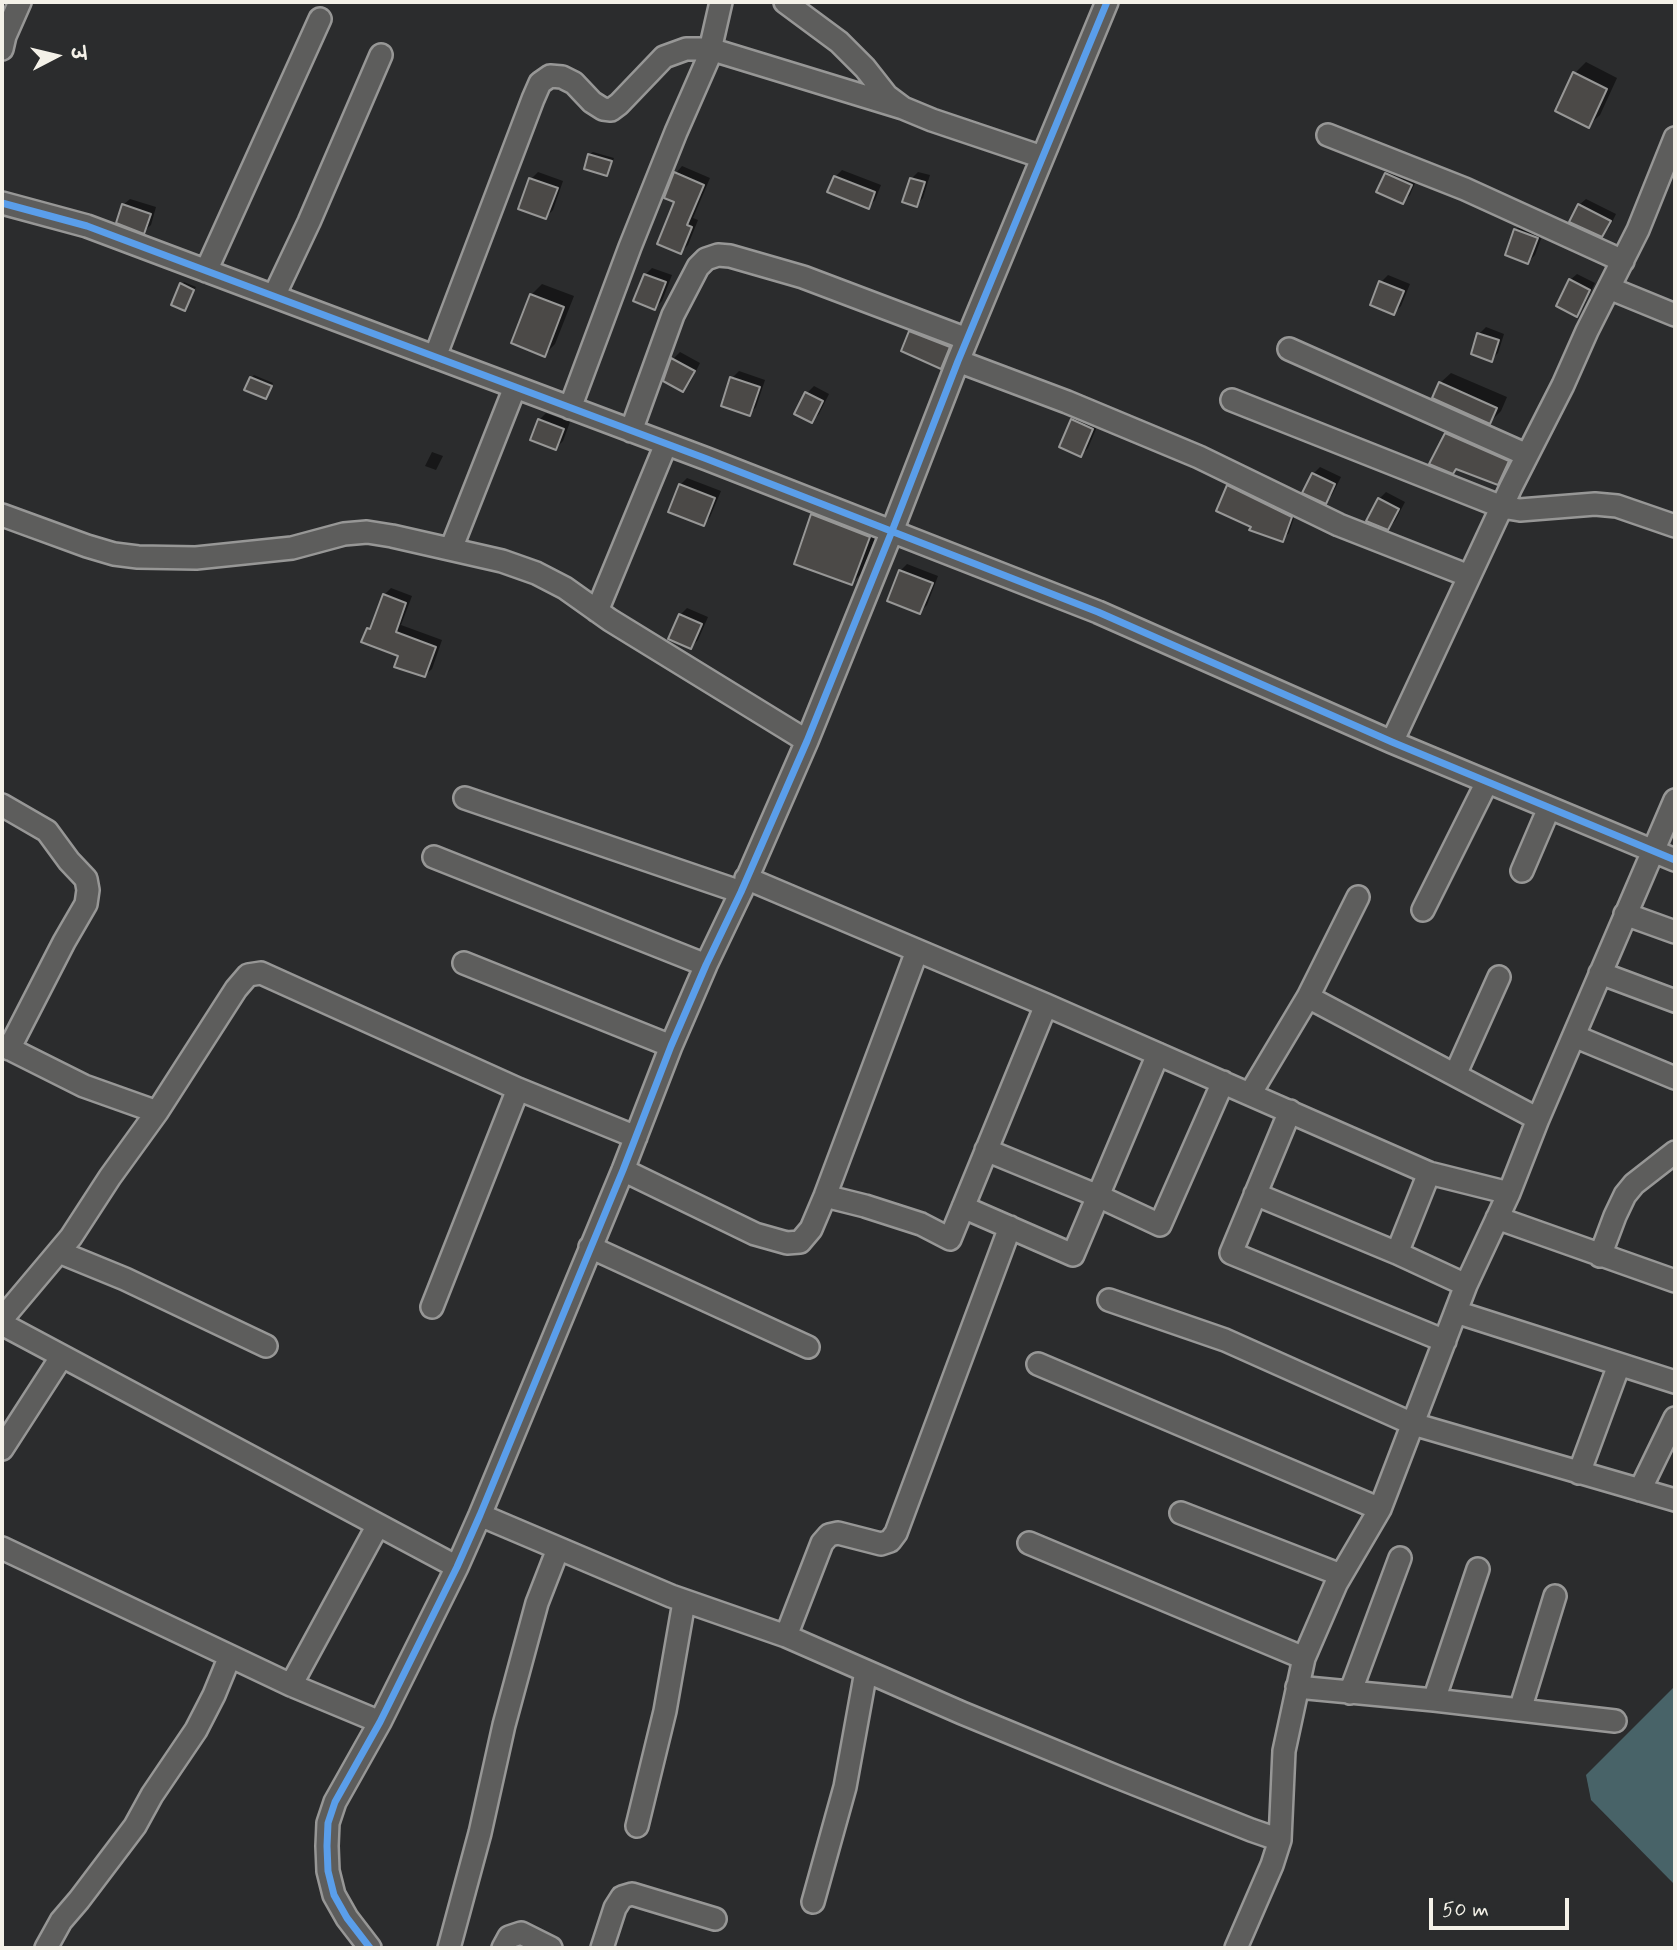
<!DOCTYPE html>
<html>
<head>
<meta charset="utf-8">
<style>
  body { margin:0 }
  #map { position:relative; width:1677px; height:1950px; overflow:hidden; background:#2b2c2d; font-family:Mynerve,"Playpen Sans Deva",sans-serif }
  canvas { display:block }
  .frame { position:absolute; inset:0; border:4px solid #f4f1e8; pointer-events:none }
  .north { position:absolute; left:21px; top:21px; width:70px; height:70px; -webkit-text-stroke:5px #2a2d2e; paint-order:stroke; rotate:83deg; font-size:19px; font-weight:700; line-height:28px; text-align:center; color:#f4f1e8 }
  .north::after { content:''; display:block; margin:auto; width:24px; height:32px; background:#f4f1e8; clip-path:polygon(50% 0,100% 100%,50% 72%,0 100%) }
  .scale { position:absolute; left:1429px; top:1898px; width:140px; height:32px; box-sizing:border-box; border:4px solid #f4f1e8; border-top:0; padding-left:9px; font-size:21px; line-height:24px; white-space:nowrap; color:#f4f1e8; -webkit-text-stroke:5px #2a2d2e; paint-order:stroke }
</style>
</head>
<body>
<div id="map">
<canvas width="1677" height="1950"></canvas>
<div class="frame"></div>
<div class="north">उ</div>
<div class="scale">50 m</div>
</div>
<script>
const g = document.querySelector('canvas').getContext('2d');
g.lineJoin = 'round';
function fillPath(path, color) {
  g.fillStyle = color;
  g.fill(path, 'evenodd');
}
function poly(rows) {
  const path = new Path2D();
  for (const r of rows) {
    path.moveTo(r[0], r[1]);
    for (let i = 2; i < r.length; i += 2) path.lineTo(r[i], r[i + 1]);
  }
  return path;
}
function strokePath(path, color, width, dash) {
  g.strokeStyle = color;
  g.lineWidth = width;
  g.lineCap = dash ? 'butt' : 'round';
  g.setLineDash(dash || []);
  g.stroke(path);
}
fillPath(poly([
  [1675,1686,1675,1885,1591,1800,1586,1775]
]), '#486368');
fillPath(poly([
  [1586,62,1617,78,1600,115,1589,125,1575,73],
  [593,152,614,158,609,171,606,174,586,168,590,154],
  [682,166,710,178,693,218,698,220,688,245,681,252,676,173],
  [1393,167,1417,178,1410,195,1403,202,1386,174],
  [842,170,881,185,875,200,868,207,835,177],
  [538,172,563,181,553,210,546,217,531,179],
  [918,172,930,175,923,198,916,205,911,179],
  [130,199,156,207,151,225,144,231,123,205],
  [1586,199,1616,214,1609,228,1602,235,1579,205],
  [1522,223,1544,231,1535,255,1528,262,1516,230],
  [652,268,672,275,662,301,655,308,645,275],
  [1577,274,1595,283,1583,308,1576,314,1570,280],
  [1388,275,1410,284,1401,306,1394,313,1372,304,1381,282],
  [184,282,196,287,184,309,182,284],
  [542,284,574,296,555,344,544,355,513,342,531,295],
  [918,325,955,340,947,360,941,367,911,332],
  [1486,327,1504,334,1498,353,1491,360,1479,334],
  [680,352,700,363,690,383,683,390,665,380,673,359],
  [739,371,765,380,756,407,750,414,732,378],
  [1451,373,1507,397,1501,411,1490,422,1440,383],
  [254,375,273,383,266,397,251,378],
  [814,386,829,394,819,414,812,421,807,393],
  [546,413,570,422,563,441,556,448,539,420],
  [1080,414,1099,422,1088,448,1081,455,1073,420],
  [1453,427,1515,454,1504,476,1497,483,1446,434],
  [432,452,443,456,436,470,425,466],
  [1320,467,1341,477,1332,495,1325,502,1313,474],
  [687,478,721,491,710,517,703,524,680,485],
  [1236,480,1297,509,1289,533,1282,540,1253,526,1229,486],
  [1386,492,1405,502,1395,521,1388,528,1379,499],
  [824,504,879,526,863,572,852,583,813,515],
  [907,564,938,576,927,605,920,612,900,571],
  [391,588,412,596,401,625,442,640,432,669,425,675,368,629,374,623,384,595],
  [687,608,708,617,698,640,691,647,680,615]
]), '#0007');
const building = poly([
  [1573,72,1607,89,1589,128,1555,111,1573,72],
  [588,154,612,161,607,176,584,169,588,154],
  [674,172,704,185,687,225,692,227,681,254,657,244,674,202,664,198,674,172],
  [1385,173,1412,185,1403,204,1376,192,1385,173],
  [834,176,875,192,869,209,827,192,834,176],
  [529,178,558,188,546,219,518,209,529,178],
  [910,178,925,182,917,207,902,202,910,178],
  [122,204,151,214,144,234,116,223,122,204],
  [1578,204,1611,221,1602,237,1569,222,1578,204],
  [1514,229,1538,238,1528,264,1505,255,1514,229],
  [644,274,666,282,655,310,633,301,644,274],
  [1569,279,1590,290,1577,317,1556,306,1569,279],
  [1379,281,1404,291,1394,315,1370,305,1379,281],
  [180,283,194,290,185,311,171,305,180,283],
  [530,294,564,307,545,357,511,343,530,294],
  [909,331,950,347,941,369,901,351,909,331],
  [1477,333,1499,340,1492,362,1471,354,1477,333],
  [671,358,695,371,683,392,663,381,671,358],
  [250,377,272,386,266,399,244,390,250,377],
  [730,377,760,387,750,416,721,406,730,377],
  [1439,382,1497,408,1490,424,1432,398,1439,382],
  [805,392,823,401,812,423,794,414,805,392],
  [538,419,564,429,556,450,530,440,538,419],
  [1071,419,1093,429,1081,457,1059,447,1071,419],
  [1445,433,1509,461,1498,485,1456,469,1453,474,1429,464,1445,433],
  [1312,473,1335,484,1326,504,1302,493,1312,473],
  [679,484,715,498,704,526,668,512,679,484],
  [1227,485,1292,517,1283,542,1249,530,1251,527,1216,511,1227,485],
  [1378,498,1399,509,1388,530,1366,521,1378,498],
  [811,514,870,537,852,585,794,564,811,514],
  [899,570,933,583,920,614,887,601,899,570],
  [383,594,406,603,396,632,436,647,425,677,394,667,398,656,361,642,367,628,370,629,383,594],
  [679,614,702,624,691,649,668,639,679,614]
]);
fillPath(building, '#4b4947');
strokePath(building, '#979796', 2);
const minor = poly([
  [785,2,839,42,865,68,887,96,903,108,932,120,1042,157],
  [2,49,5,36,20,2],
  [1328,135,1465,189,1623,261],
  [2,203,87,226,707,459,1098,612,1392,742,1675,860],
  [206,271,320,19],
  [1609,288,1675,315],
  [274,296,309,222,381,55],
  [1289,349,1527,455],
  [435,357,533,99,540,83,550,76,562,77,574,83,592,102,603,109,611,110,619,104,664,57,686,49,710,49,903,108],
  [958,361,1067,402,1199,457,1339,525,1469,576],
  [1232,400,1502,507,1520,510,1595,504,1617,506,1675,526],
  [570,408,630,247,676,132,708,59,721,2],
  [631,431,673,315,698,267,706,259,718,255,730,256,803,277,967,339],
  [2,515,87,546,114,554,138,557,196,558,292,548,344,534,367,532,392,536,502,561,536,573,565,588,610,620,807,741],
  [451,549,515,387],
  [597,611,666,444],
  [1392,742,1511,487,1563,385,1587,331,1638,230,1675,138],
  [465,798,741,892],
  [2,805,47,831,69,861,86,879,88,890,86,904,64,942,9,1049],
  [434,857,706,965],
  [1522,871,1549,808],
  [746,878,1046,1005,1429,1173,1509,1193],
  [1423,910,1487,782],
  [1625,914,1675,932],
  [464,963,671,1046],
  [1600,973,1675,1001],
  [1308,997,1538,1119],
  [1574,1036,1675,1078],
  [2,1045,84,1086,157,1112],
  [1455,1075,1499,977],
  [1250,1094,1308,997,1358,897],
  [1290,1111,1231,1253,1445,1341],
  [986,1150,1098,1196,1160,1225,1223,1082],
  [623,1170,755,1234,787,1243,800,1242,811,1229,825,1196,917,951],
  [1255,1194,1397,1253,1466,1285],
  [825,1196,865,1206,921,1224,950,1239,1046,1005],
  [963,1207,1073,1255,1158,1054],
  [1497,1218,1675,1281],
  [590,1247,808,1347],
  [59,1252,125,1279,266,1346],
  [1397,1253,1429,1173],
  [1600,1256,1615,1216,1625,1195,1634,1184,1675,1152],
  [1109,1300,1225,1340,1413,1424,1675,1500],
  [432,1307,518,1089],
  [1456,1312,1675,1382],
  [2,1319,71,1237,110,1177,157,1112,236,989,248,975,261,973,518,1089,636,1137],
  [2,1324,457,1567],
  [1038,1364,1380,1509],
  [2,1449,62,1356],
  [1579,1473,1619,1365],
  [1640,1490,1675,1418],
  [1181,1513,1341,1575],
  [480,1515,671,1596,786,1636,962,1713,1115,1776,1251,1830,1280,1840],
  [1029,1543,1304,1658],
  [2,1548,291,1685,380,1722],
  [786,1636,822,1543,829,1535,838,1533,881,1544,890,1541,896,1533,1010,1227],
  [291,1685,378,1525],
  [1297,1687,1434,1700,1615,1721],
  [1350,1693,1400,1558],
  [1434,1700,1478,1569],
  [1520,1710,1555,1596],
  [637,1826,665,1711,684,1602],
  [813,1902,845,1787,866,1671],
  [46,1948,61,1921,79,1900,135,1826,152,1795,196,1730,214,1695,230,1656],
  [370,1948,347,1918,334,1895,328,1871,327,1846,328,1823,335,1802,380,1722,457,1567,480,1515,623,1170,671,1046,706,965,741,892,807,741,892,531,958,361,1107,2],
  [449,1948,480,1833,504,1725,537,1603,558,1549],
  [503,1948,509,1937,521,1933,551,1948],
  [602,1948,615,1908,622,1897,632,1894,715,1919],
  [1236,1948,1272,1865,1280,1840,1284,1751,1304,1658,1336,1584,1380,1509,1466,1285,1509,1193,1538,1119,1675,800]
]);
strokePath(minor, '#979796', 26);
strokePath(minor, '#5d5d5c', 21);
strokePath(poly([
  [2,203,87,226,707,459,1098,612,1392,742,1675,860],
  [370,1948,347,1918,334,1895,328,1871,327,1846,328,1823,335,1802,380,1722,457,1567,480,1515,623,1170,671,1046,706,965,741,892,807,741,892,531,958,361,1107,2]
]), '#5a9eea', 7);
</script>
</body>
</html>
